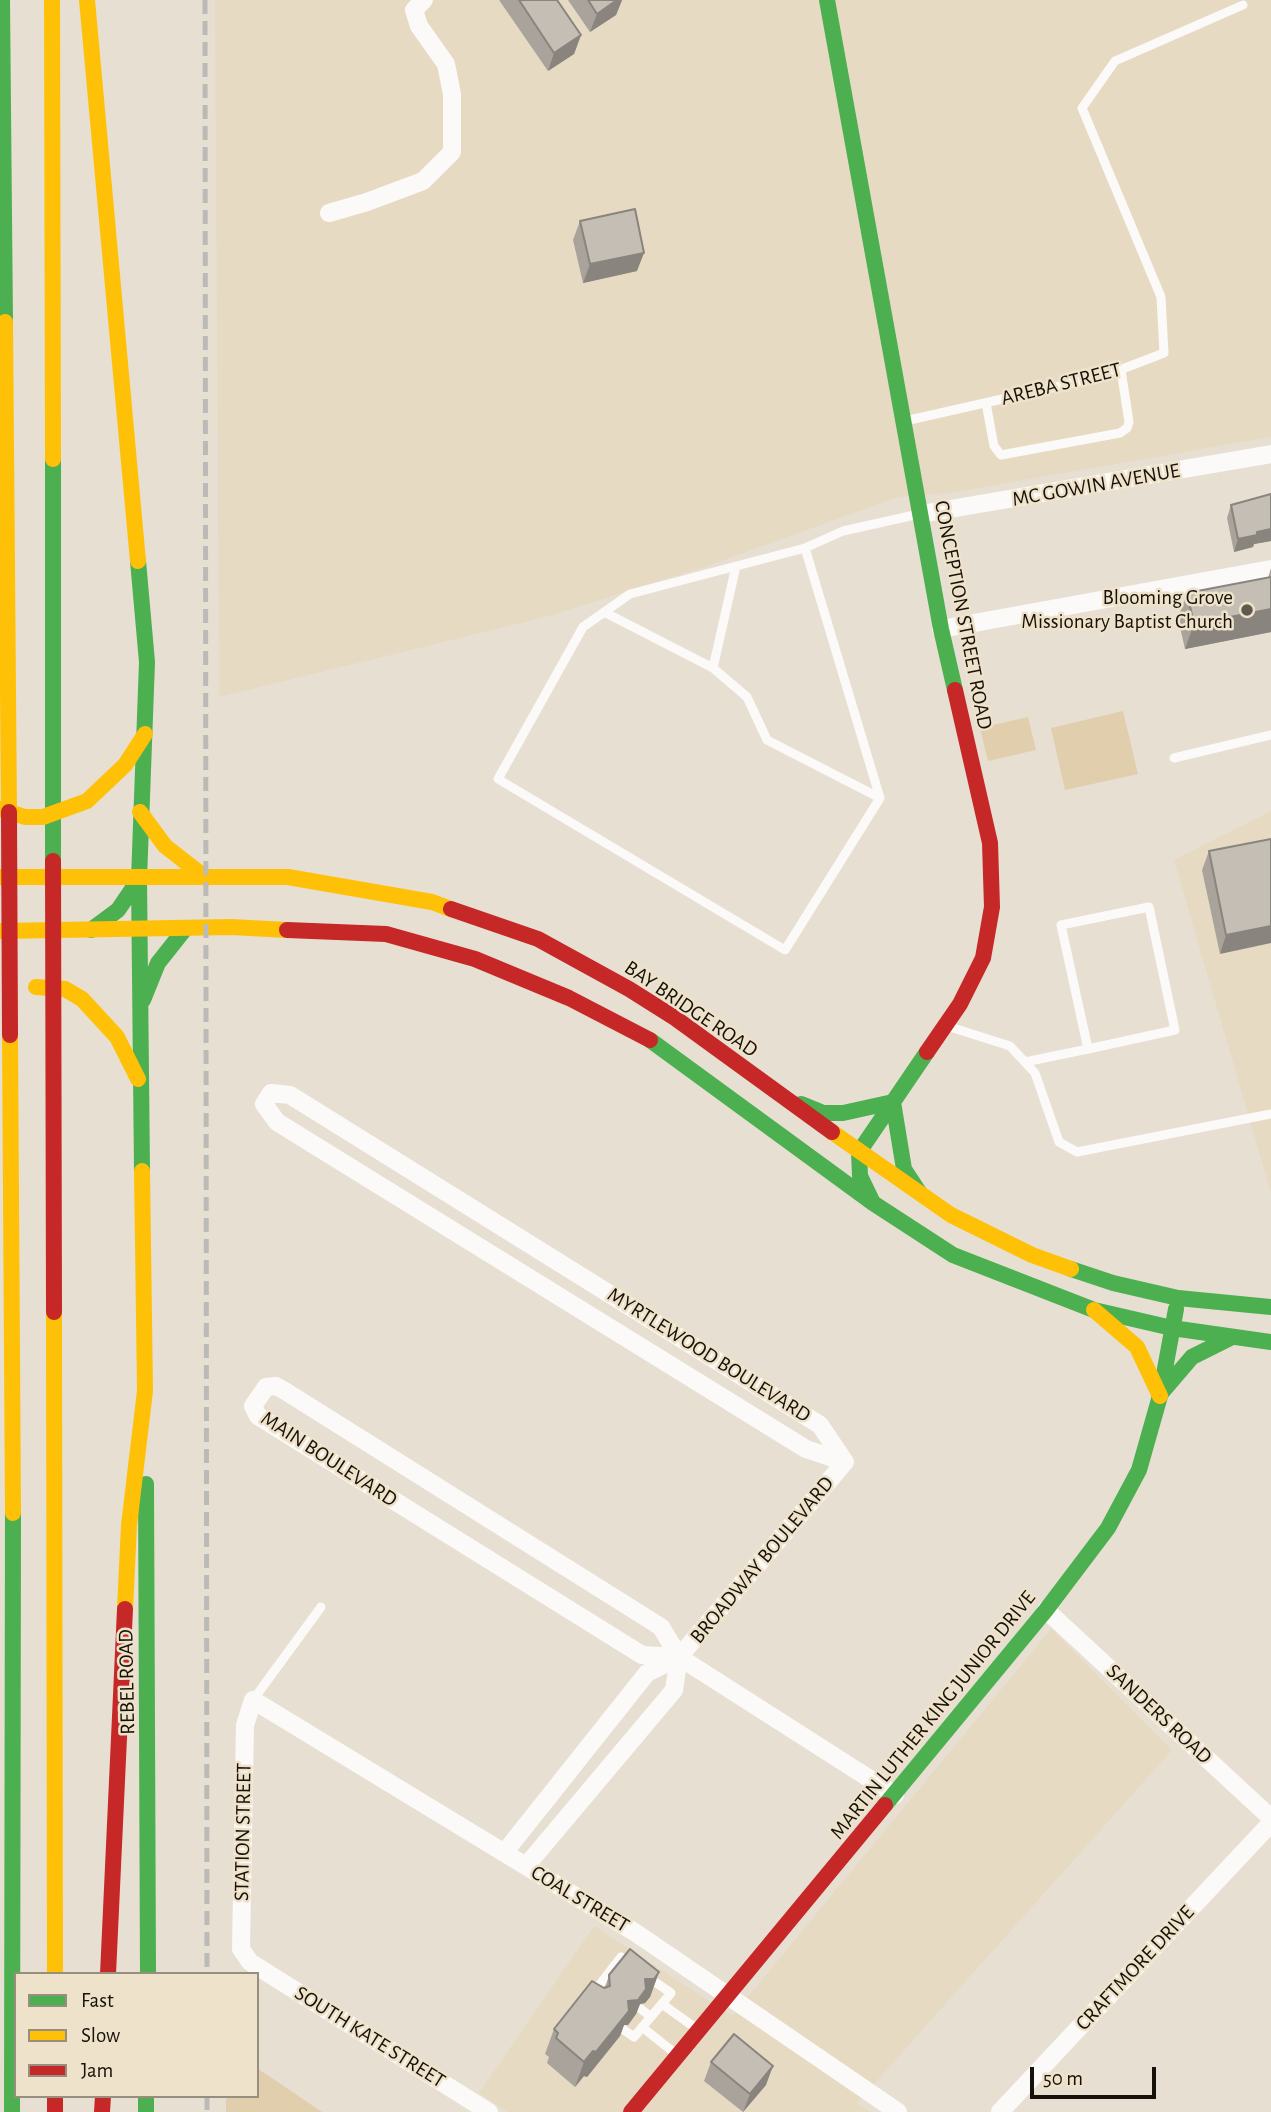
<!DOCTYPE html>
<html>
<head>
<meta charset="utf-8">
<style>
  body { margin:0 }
  #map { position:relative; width:1271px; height:2112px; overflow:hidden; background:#e7dfd2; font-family:"Alegreya Sans",sans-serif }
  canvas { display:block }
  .legend { position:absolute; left:14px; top:1972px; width:245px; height:126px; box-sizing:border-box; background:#efe2ca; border:2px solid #988e7d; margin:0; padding:9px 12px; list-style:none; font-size:21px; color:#161109 }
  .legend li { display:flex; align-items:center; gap:14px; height:35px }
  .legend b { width:35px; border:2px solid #988e7d }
  .scale { position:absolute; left:1030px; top:2067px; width:126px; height:32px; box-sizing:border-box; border:4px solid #161109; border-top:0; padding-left:9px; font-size:21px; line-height:24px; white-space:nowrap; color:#161109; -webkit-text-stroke:5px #efe2ca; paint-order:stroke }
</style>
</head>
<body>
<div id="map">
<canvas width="1271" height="2112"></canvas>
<ul class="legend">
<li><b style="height:9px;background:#4caf50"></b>Fast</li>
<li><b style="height:9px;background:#ffc107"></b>Slow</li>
<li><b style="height:9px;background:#c62828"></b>Jam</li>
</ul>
<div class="scale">50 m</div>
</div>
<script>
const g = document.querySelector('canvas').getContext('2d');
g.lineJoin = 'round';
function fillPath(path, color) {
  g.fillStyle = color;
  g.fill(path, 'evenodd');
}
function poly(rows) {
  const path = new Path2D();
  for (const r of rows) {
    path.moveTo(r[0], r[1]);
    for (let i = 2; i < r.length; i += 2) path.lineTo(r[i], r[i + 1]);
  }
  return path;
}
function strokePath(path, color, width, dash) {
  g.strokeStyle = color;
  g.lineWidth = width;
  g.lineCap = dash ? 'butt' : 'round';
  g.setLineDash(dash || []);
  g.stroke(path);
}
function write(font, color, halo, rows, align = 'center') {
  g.font = font + ' "Alegreya Sans",sans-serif';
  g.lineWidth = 5;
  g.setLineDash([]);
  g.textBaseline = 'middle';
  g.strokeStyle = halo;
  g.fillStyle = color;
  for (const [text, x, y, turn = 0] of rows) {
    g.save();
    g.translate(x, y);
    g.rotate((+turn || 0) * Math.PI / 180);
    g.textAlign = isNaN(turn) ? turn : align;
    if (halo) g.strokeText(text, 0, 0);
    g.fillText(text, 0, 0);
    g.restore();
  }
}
fillPath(poly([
  [215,0,1271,0,1271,437,949,493,898,497,710,565,549,616,219,697],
  [1271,811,1271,1193,1174,860],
  [1051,1629,1172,1750,857,2103,870,2112,508,2112,479,2093,594,1926,732,2016]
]), '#e7dac3');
fillPath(poly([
  [1123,711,1138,774,1065,790,1051,728],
  [1028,717,1036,750,988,761,980,728],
  [257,2068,322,2112,226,2112,226,2096,257,2096]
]), '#e0cead');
strokePath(poly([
  [986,403,994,446,1001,455,1120,433,1127,428,1129,422,1121,370],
  [905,421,1104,376,1164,353,1161,297,1082,108,1115,61,1243,5],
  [805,548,630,594,583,627,498,779,785,950,880,798,805,548,843,531,919,514],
  [604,612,713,668,747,697,767,740,880,798],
  [713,668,736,566],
  [1174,758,1271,735],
  [947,1026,1010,1046,1035,1073,1059,1142,1077,1152,1271,1114],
  [1025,1062,1088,1049,1175,1030,1149,907,1061,925,1088,1049],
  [253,1700,321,1607],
  [594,1992,621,1957,631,1964],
  [662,2004,697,2029],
  [641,2009,651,2017],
  [642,2027,676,2054],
  [624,2030,634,2037,671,1993,648,1977]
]), '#fbfaf8', 9);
strokePath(poly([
  [329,213,367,202,423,181,452,152,452,94,446,64,419,26,414,10,424,0],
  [921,514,1271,454],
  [941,629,1271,569],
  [271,1093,290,1095,820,1425,845,1462,806,1449,277,1122,264,1104,271,1093],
  [1046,1610,1271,1818],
  [679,1657,642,1655,258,1416,253,1406,266,1387,276,1386,285,1391,661,1627,679,1657,895,1795],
  [504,1853,647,1673,679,1657,845,1462],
  [526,1866,674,1690,679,1657],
  [489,2112,250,1962,241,1949,245,1725,253,1700,636,1933,898,2112],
  [1000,2112,1271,1823]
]), '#fbfaf8', 18);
strokePath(poly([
  [2,0,5,322],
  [827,0,941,629,955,690],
  [53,459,53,861],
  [138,561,147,662,139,879,142,1171],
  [91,930,118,910,139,879],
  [143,1000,158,963,185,929],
  [650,1040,873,1203,953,1255,1094,1310,1172,1328,1271,1342],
  [801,1104,823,1113,843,1113,893,1102,904,1169,919,1192],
  [873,1203,860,1176,859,1152,927,1052],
  [1071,1269,1113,1283,1178,1298,1271,1307],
  [1162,1392,1192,1357,1230,1338],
  [146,1484,148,1974],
  [885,1805,1046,1610,1108,1528,1139,1470,1160,1396,1176,1309],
  [146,2096,146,2112],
  [12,2112,13,1513]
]), '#4caf50', 16);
strokePath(poly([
  [52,0,53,459],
  [87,0,138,561],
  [5,322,9,812],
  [0,809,25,817,43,817,87,801,125,765,145,734],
  [140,812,165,846,206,878],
  [0,877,288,877,432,902,451,909],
  [0,931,231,927,287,930],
  [36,987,65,989,82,999,117,1037,138,1079],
  [10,1035,13,1513],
  [832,1132,951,1215,1032,1255,1071,1269],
  [1094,1310,1137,1347,1160,1396],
  [54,1312,55,1974],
  [125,1609,129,1525,145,1391,142,1171]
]), '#ffc107', 16);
strokePath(poly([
  [9,812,10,1035],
  [53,861,54,1312],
  [451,909,538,939,629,989,675,1018,832,1132],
  [287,930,386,934,475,959,569,998,650,1040],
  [927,1052,960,1004,983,958,992,907,990,843,955,690],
  [108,1974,125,1609],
  [55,2096,55,2112],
  [102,2112,103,2096],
  [631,2112,885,1805]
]), '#c62828', 16);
strokePath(poly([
  [205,0,207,1974],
  [207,2096,207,2112]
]), '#bcbab7', 5, [14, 7]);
fillPath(poly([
  [499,0,557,0,581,35,574,54,548,71],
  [568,0,622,0,616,15,590,32],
  [580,221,637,271,583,283,573,240],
  [1271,494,1271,541,1254,544,1253,547,1234,552,1227,518,1231,505],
  [1271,568,1271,632,1185,649,1178,618,1187,593,1268,578],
  [1271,839,1220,954,1202,870,1209,851],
  [659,1972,650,1997,645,2003,640,2004,636,2014,628,2025,624,2025,620,2036,587,2077,584,2076,575,2087,547,2063,549,2057,545,2054,554,2029,605,1988,609,1975],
  [711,2062,766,2085,743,2112,704,2081]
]), '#a9a39b');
fillPath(poly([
  [617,0,622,0,616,15,590,32,597,14],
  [581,35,574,54,548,71,554,53],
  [644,253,637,271,583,283,590,264],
  [1271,529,1271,541,1254,544,1253,547,1234,552,1238,539,1257,532],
  [1271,609,1271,632,1185,649,1194,624],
  [1271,926,1271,943,1220,954,1226,935],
  [659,1972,650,1997,645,2003,640,2004,636,2014,628,2025,624,2025,620,2036,587,2077,584,2076,575,2087,584,2062,628,2001,645,1979],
  [773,2066,766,2085,743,2112,750,2094]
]), '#89857e');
const building = poly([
  [519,0,557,0,581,35,554,53,519,0],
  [588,0,617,0,597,14,588,0],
  [635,209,644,253,590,264,580,221,635,209],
  [1271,494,1271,529,1257,532,1257,535,1238,539,1231,505,1271,494],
  [1271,577,1271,609,1194,624,1187,593,1271,577],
  [1271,839,1271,926,1226,935,1209,851,1271,839],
  [630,1949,659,1972,654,1979,645,1979,646,1989,638,2000,628,2001,629,2011,596,2052,593,2051,584,2062,556,2038,558,2033,554,2029,592,1981,604,1988,610,1986,609,1975,630,1949],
  [734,2034,773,2066,750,2094,711,2062,734,2034]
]);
fillPath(building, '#c4beb4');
strokePath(building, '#89857e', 2);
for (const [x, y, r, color] of [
  [1247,610,7,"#5f594f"]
]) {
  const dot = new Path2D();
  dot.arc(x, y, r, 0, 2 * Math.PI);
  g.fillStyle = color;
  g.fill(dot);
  strokePath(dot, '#efe2ca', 2.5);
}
write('21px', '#161109', '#efe2ca', [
  ["AREBA STREET",1061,384,-14],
  ["MC GOWIN AVENUE",1096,485,-10],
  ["CONCEPTION STREET ROAD",963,615,79],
  ["BAY BRIDGE ROAD",691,1009,34],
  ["MYRTLEWOOD BOULEVARD",709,1355,32],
  ["MAIN BOULEVARD",329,1459,33],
  ["BROADWAY BOULEVARD",762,1560,-50],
  ["REBEL ROAD",127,1682,-91],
  ["SANDERS ROAD",1159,1714,43],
  ["MARTIN LUTHER KING JUNIOR DRIVE",933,1715,-51],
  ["STATION STREET",243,1832,-89],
  ["COAL STREET",580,1899,31],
  ["CRAFTMORE DRIVE",1135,1968,-47],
  ["SOUTH KATE STREET",370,2037,32]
]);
write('21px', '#161109', '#efe2ca', [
  ["Blooming Grove",1233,598],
  ["Missionary Baptist Church",1233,622]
], 'right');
</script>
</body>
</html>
